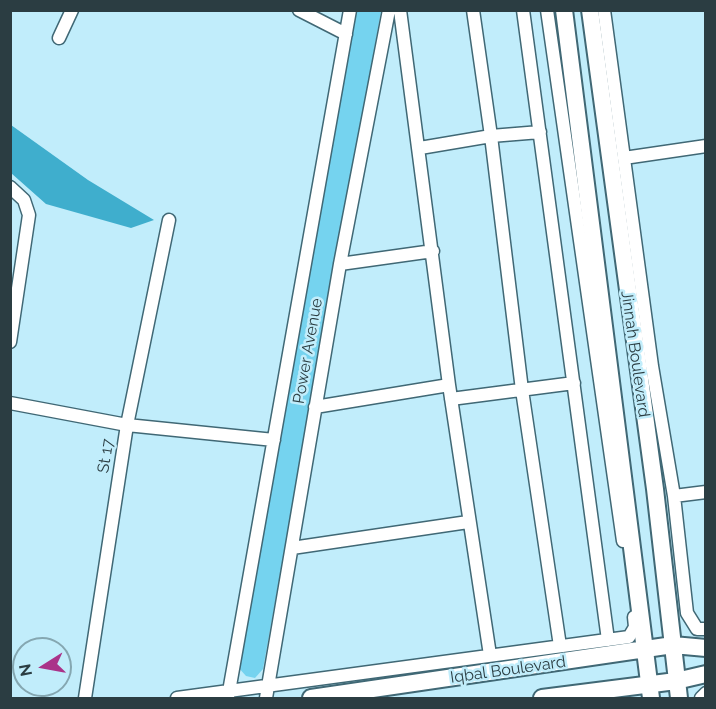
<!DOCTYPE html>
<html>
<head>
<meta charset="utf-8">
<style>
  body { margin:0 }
  #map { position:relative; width:716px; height:709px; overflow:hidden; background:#c1edfb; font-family:Raleway,sans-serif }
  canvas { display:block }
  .frame { position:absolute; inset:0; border:12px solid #2b3d42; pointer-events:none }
  .north { position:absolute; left:12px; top:637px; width:60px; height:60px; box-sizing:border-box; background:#c1edfb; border:2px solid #85a7b1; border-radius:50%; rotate:259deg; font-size:16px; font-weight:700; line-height:24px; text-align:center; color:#2b3d42 }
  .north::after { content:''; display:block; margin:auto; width:21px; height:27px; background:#aa3389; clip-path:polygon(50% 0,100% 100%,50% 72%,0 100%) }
</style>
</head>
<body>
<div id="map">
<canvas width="716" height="709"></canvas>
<div class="frame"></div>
<div class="north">N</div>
</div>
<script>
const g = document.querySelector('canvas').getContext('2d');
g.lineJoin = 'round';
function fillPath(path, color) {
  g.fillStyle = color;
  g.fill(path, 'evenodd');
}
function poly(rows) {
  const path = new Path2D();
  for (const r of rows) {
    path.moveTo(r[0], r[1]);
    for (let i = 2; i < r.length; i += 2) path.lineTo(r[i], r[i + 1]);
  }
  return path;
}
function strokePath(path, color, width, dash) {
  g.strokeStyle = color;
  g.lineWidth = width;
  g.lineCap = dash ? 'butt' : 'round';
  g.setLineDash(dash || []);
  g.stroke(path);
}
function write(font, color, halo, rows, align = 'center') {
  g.font = font + ' Raleway,sans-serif';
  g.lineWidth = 5;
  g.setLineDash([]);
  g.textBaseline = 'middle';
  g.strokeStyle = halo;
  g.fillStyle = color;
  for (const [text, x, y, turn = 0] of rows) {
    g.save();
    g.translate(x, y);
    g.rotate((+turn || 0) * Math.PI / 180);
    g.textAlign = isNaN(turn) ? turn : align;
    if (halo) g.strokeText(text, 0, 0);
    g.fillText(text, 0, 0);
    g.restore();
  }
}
fillPath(poly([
  [354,11,381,11,263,669,255,678,246,676,238,667]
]), '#75d3ef');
fillPath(poly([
  [11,125,88,180,154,220,131,228,46,204,11,173]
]), '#3faecd');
const street = poly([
  [299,10,346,34],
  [400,10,449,385,490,655],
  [473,10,491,136,522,390,560,646],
  [523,10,608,640],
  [547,10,623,541],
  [604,10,652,366,674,496,687,613,697,629,706,629],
  [59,38,72,10],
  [420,148,491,136,540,132],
  [624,158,706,146],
  [10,187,24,200,29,215,10,342],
  [340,264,433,251],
  [451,399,574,383],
  [10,403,127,425,274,440],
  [315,407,449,385],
  [674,496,706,492],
  [292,548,468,522],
  [228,697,350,10],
  [85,698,127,425,169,220],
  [177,698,629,637,635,627,634,617],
  [266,698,340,264,389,10],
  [701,698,706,693]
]);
const secondary = poly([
  [564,10,651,698],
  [590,10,655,489,679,698],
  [311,698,673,645,706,648],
  [542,698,676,681,706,674]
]);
strokePath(street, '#406875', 15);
strokePath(secondary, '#406875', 20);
strokePath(street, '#fff', 12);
strokePath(secondary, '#fff', 16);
write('16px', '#2b3d42', '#c1edfb', [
  ["Power Avenue",308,351,-80],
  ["Jinnah Boulevard",635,354,82],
  ["St 17",106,456,-81],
  ["Iqbal Boulevard",508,670,-8]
]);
</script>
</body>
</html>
